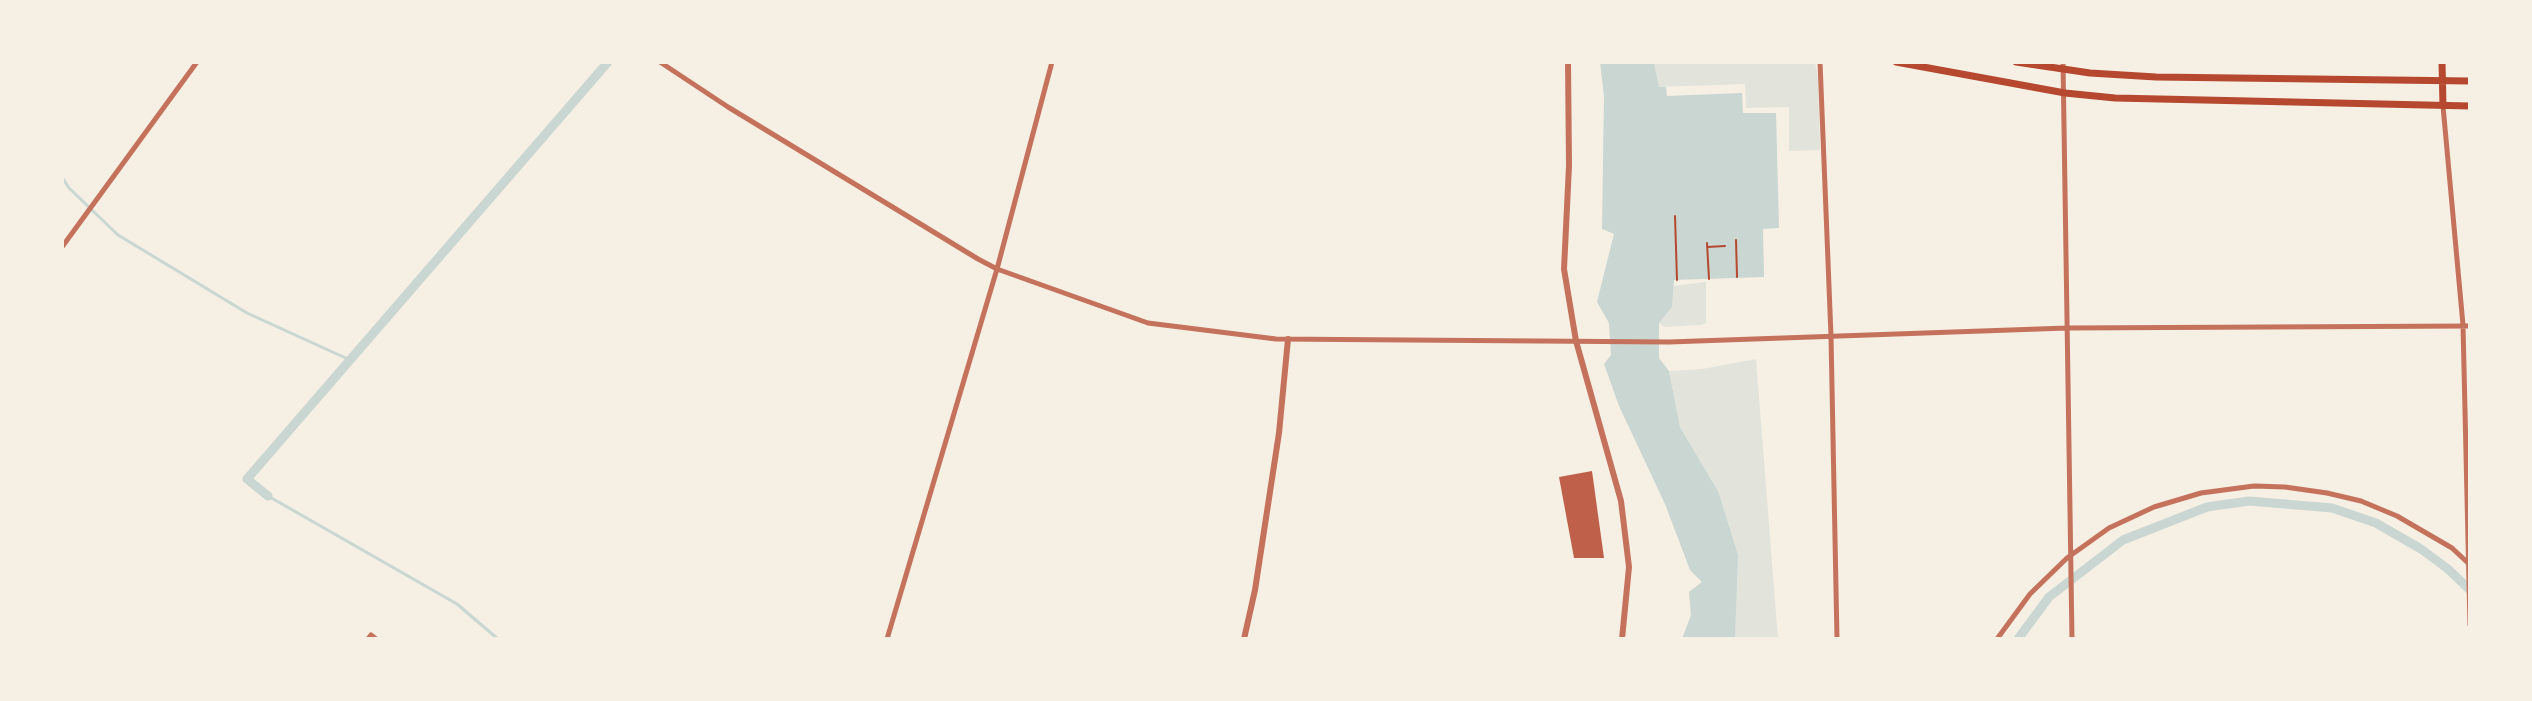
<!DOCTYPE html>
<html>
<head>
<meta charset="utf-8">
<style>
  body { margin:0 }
  #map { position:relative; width:2532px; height:701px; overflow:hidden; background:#f6efe4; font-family:"Sofia Sans Condensed",sans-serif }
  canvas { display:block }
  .frame { position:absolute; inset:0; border:64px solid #f6efe4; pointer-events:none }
</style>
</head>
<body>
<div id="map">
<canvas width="2532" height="701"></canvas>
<div class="frame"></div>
</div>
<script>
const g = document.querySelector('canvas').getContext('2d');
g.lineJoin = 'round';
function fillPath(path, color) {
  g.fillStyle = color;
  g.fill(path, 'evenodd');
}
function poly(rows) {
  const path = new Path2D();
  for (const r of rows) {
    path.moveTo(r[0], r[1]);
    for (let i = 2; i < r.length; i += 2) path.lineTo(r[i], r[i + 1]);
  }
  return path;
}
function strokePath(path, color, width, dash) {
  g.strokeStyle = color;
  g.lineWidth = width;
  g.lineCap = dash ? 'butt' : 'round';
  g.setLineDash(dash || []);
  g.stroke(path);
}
fillPath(poly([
  [1654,62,1815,63,1818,76,1820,150,1789,151,1789,107,1746,108,1745,84,1659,87],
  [1706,282,1706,323,1701,325,1664,327,1659,323,1672,307,1673,286],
  [1756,359,1778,639,1735,639,1718,491,1680,427,1669,371,1702,369]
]), '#e2e4dc');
fillPath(poly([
  [1600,62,1654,62,1659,87,1666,87,1667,96,1742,93,1743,113,1776,113,1779,228,1763,229,1764,277,1674,280,1672,307,1659,323,1659,358,1669,371,1680,427,1718,491,1738,555,1735,639,1682,639,1691,615,1689,592,1702,582,1690,570,1665,504,1619,406,1604,364,1611,355,1609,323,1597,302,1614,234,1602,229,1604,96]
]), '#c9d6d2');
strokePath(poly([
  [62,177,69,188,118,235,247,313,350,360],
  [268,496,457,604,498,639]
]), '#c9d6d2', 3);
strokePath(poly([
  [268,496,247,479,608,62],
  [2018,639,2049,597,2123,540,2207,507,2249,501,2332,508,2376,523,2421,549,2448,569,2470,590]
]), '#c9d6d2', 9);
fillPath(poly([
  [1592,471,1604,558,1574,558,1559,477]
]), '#bf614a');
strokePath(poly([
  [1675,216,1677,280],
  [1736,240,1737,277],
  [1707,243,1709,279],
  [1707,247,1725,246]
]), '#b5482f', 2);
strokePath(poly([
  [660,62,728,107,978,259,997,269,1148,323,1276,339,1669,342,2067,328,2470,326],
  [1820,62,1831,336,1837,639],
  [2063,62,2072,639],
  [2443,106,2463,325,2470,625],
  [62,247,197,62],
  [368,639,371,635,376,639],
  [887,639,997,269,1052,62],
  [1997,639,2030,594,2067,558,2109,528,2154,507,2201,493,2254,486,2285,487,2327,493,2361,501,2397,516,2452,548,2468,563]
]), '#c5725c', 5);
strokePath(poly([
  [1568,62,1569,166,1564,269,1576,341,1621,501,1629,567,1622,639],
  [1244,639,1255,590,1279,433,1288,339]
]), '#c5725c', 6);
strokePath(poly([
  [1896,62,2065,93,2115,98,2470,106],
  [2016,62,2090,73,2156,77,2470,81],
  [2442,62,2443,106]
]), '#b5482f', 7);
</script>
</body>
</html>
